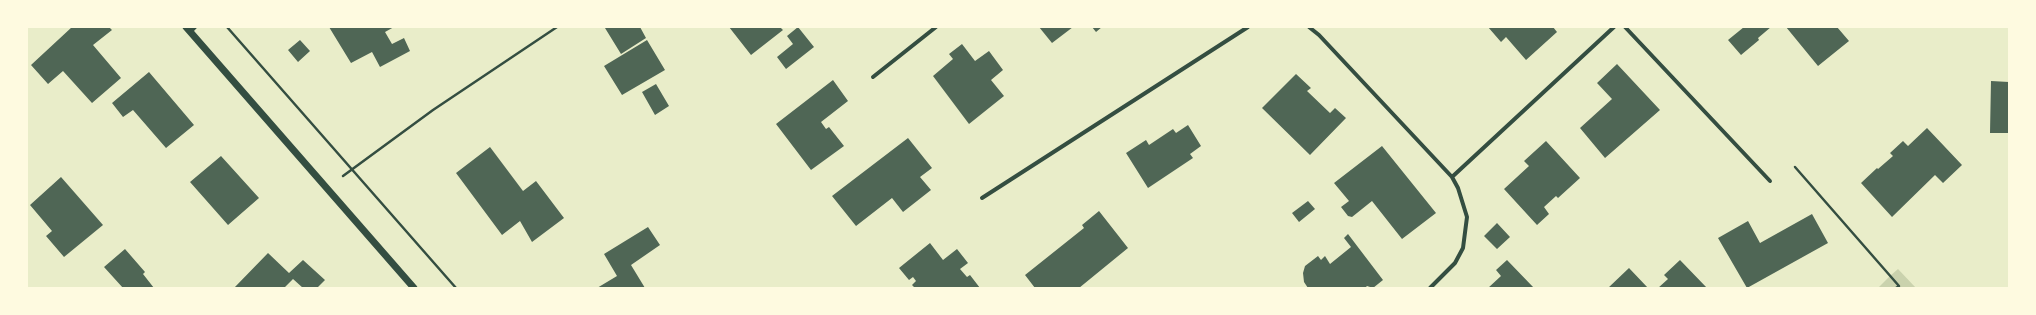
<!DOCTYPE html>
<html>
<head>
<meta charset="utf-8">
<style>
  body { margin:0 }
  #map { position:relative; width:2036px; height:315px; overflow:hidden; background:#e9edc9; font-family:"Source Sans 3",sans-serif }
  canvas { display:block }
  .frame { position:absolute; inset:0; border:28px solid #fefae0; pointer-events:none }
</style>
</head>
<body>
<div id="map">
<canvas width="2036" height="315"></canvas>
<div class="frame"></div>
</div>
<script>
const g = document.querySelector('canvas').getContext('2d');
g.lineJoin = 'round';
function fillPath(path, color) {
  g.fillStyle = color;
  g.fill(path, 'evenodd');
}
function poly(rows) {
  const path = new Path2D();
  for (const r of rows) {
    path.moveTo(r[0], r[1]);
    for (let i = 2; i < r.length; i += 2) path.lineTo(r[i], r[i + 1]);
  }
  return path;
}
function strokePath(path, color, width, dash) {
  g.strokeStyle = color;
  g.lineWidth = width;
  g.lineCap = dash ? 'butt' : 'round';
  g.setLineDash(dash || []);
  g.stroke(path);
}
fillPath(poly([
  [1898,269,1916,288,1878,288,1890,276]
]), '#cad2ad');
fillPath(poly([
  [72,27,109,27,112,30,93,45,121,78,92,103,63,71,48,84,31,65],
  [329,27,394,27,385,32,392,44,404,38,410,51,380,67,372,52,351,63],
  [608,27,640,27,646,38,621,54,605,28],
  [729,27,780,27,783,30,751,55],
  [798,27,814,47,786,69,777,57,793,44,787,36],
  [1039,27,1073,27,1052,43],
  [1092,27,1102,27,1096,32],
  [1488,27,1553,27,1557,32,1526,60,1506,37,1501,42],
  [1744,27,1771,27,1758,38,1759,40,1741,55,1728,40],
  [1786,27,1837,27,1849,41,1818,66],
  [300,40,310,51,298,62,288,50],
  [647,40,665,70,622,95,604,66],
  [962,44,975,61,989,51,1003,70,991,80,1004,96,969,124,933,76,953,59,949,54],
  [1617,64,1660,110,1605,158,1580,128,1612,99,1597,83],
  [149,72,194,125,166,148,133,110,123,117,112,103],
  [1296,74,1311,88,1307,91,1330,113,1335,108,1346,118,1310,155,1262,108],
  [833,80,848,101,821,122,826,129,829,127,844,146,811,170,776,124],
  [1991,81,2009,82,2009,133,1990,133],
  [656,84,669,106,655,115,642,92],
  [1188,125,1201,146,1190,154,1193,158,1148,188,1126,153,1146,140,1149,145,1173,129,1176,133],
  [1927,128,1962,165,1943,183,1935,175,1892,217,1861,183,1877,168,1878,169,1893,156,1890,153,1903,141,1908,146],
  [908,138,932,168,920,177,931,190,903,212,892,198,856,226,832,196],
  [1546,141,1580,178,1558,198,1556,196,1544,207,1549,214,1537,225,1504,189,1529,166,1524,161],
  [1382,146,1436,213,1402,239,1372,201,1352,217,1348,216,1341,207,1349,201,1334,183],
  [490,147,523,191,536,181,564,218,532,242,520,221,502,235,456,173],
  [221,156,259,198,228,225,190,182],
  [61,177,103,225,64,257,46,236,52,231,30,205],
  [1308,201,1315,209,1299,222,1292,213],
  [1099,211,1128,248,1079,288,1035,288,1025,275,1084,228,1082,225],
  [1812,214,1828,243,1747,288,1718,238,1748,221,1760,243],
  [1497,223,1510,237,1497,249,1484,236],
  [648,227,660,245,631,265,645,288,597,288,617,276,604,254],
  [1348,234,1383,280,1373,288,1367,286,1365,288,1308,288,1304,282,1303,273,1305,266,1318,256,1321,260,1325,256,1330,264,1351,247,1344,238],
  [930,243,943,260,957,249,968,263,960,269,967,277,970,275,980,288,915,288,912,285,916,281,913,277,909,280,899,268],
  [125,249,145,272,143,274,154,288,123,288,104,267],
  [268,253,289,273,303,260,325,280,317,288,303,288,293,279,284,288,234,288],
  [1507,260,1534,288,1488,288,1501,276,1496,270],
  [1680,260,1707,288,1658,288,1668,279,1664,275],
  [1629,268,1648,288,1608,288]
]), '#4f6655');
strokePath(poly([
  [227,27,456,288],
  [1795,167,1899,286,1896,288],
  [343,176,433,110,557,27]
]), '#344e41', 2.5);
strokePath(poly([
  [1309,27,1319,35,1452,177,1458,188,1467,217,1463,248,1455,263,1430,288],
  [1625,27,1770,181],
  [190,32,195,27],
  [873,77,936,27],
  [1452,177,1614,27],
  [982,198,1248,27]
]), '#344e41', 4);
strokePath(poly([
  [186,27,414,288]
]), '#344e41', 7);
</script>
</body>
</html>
